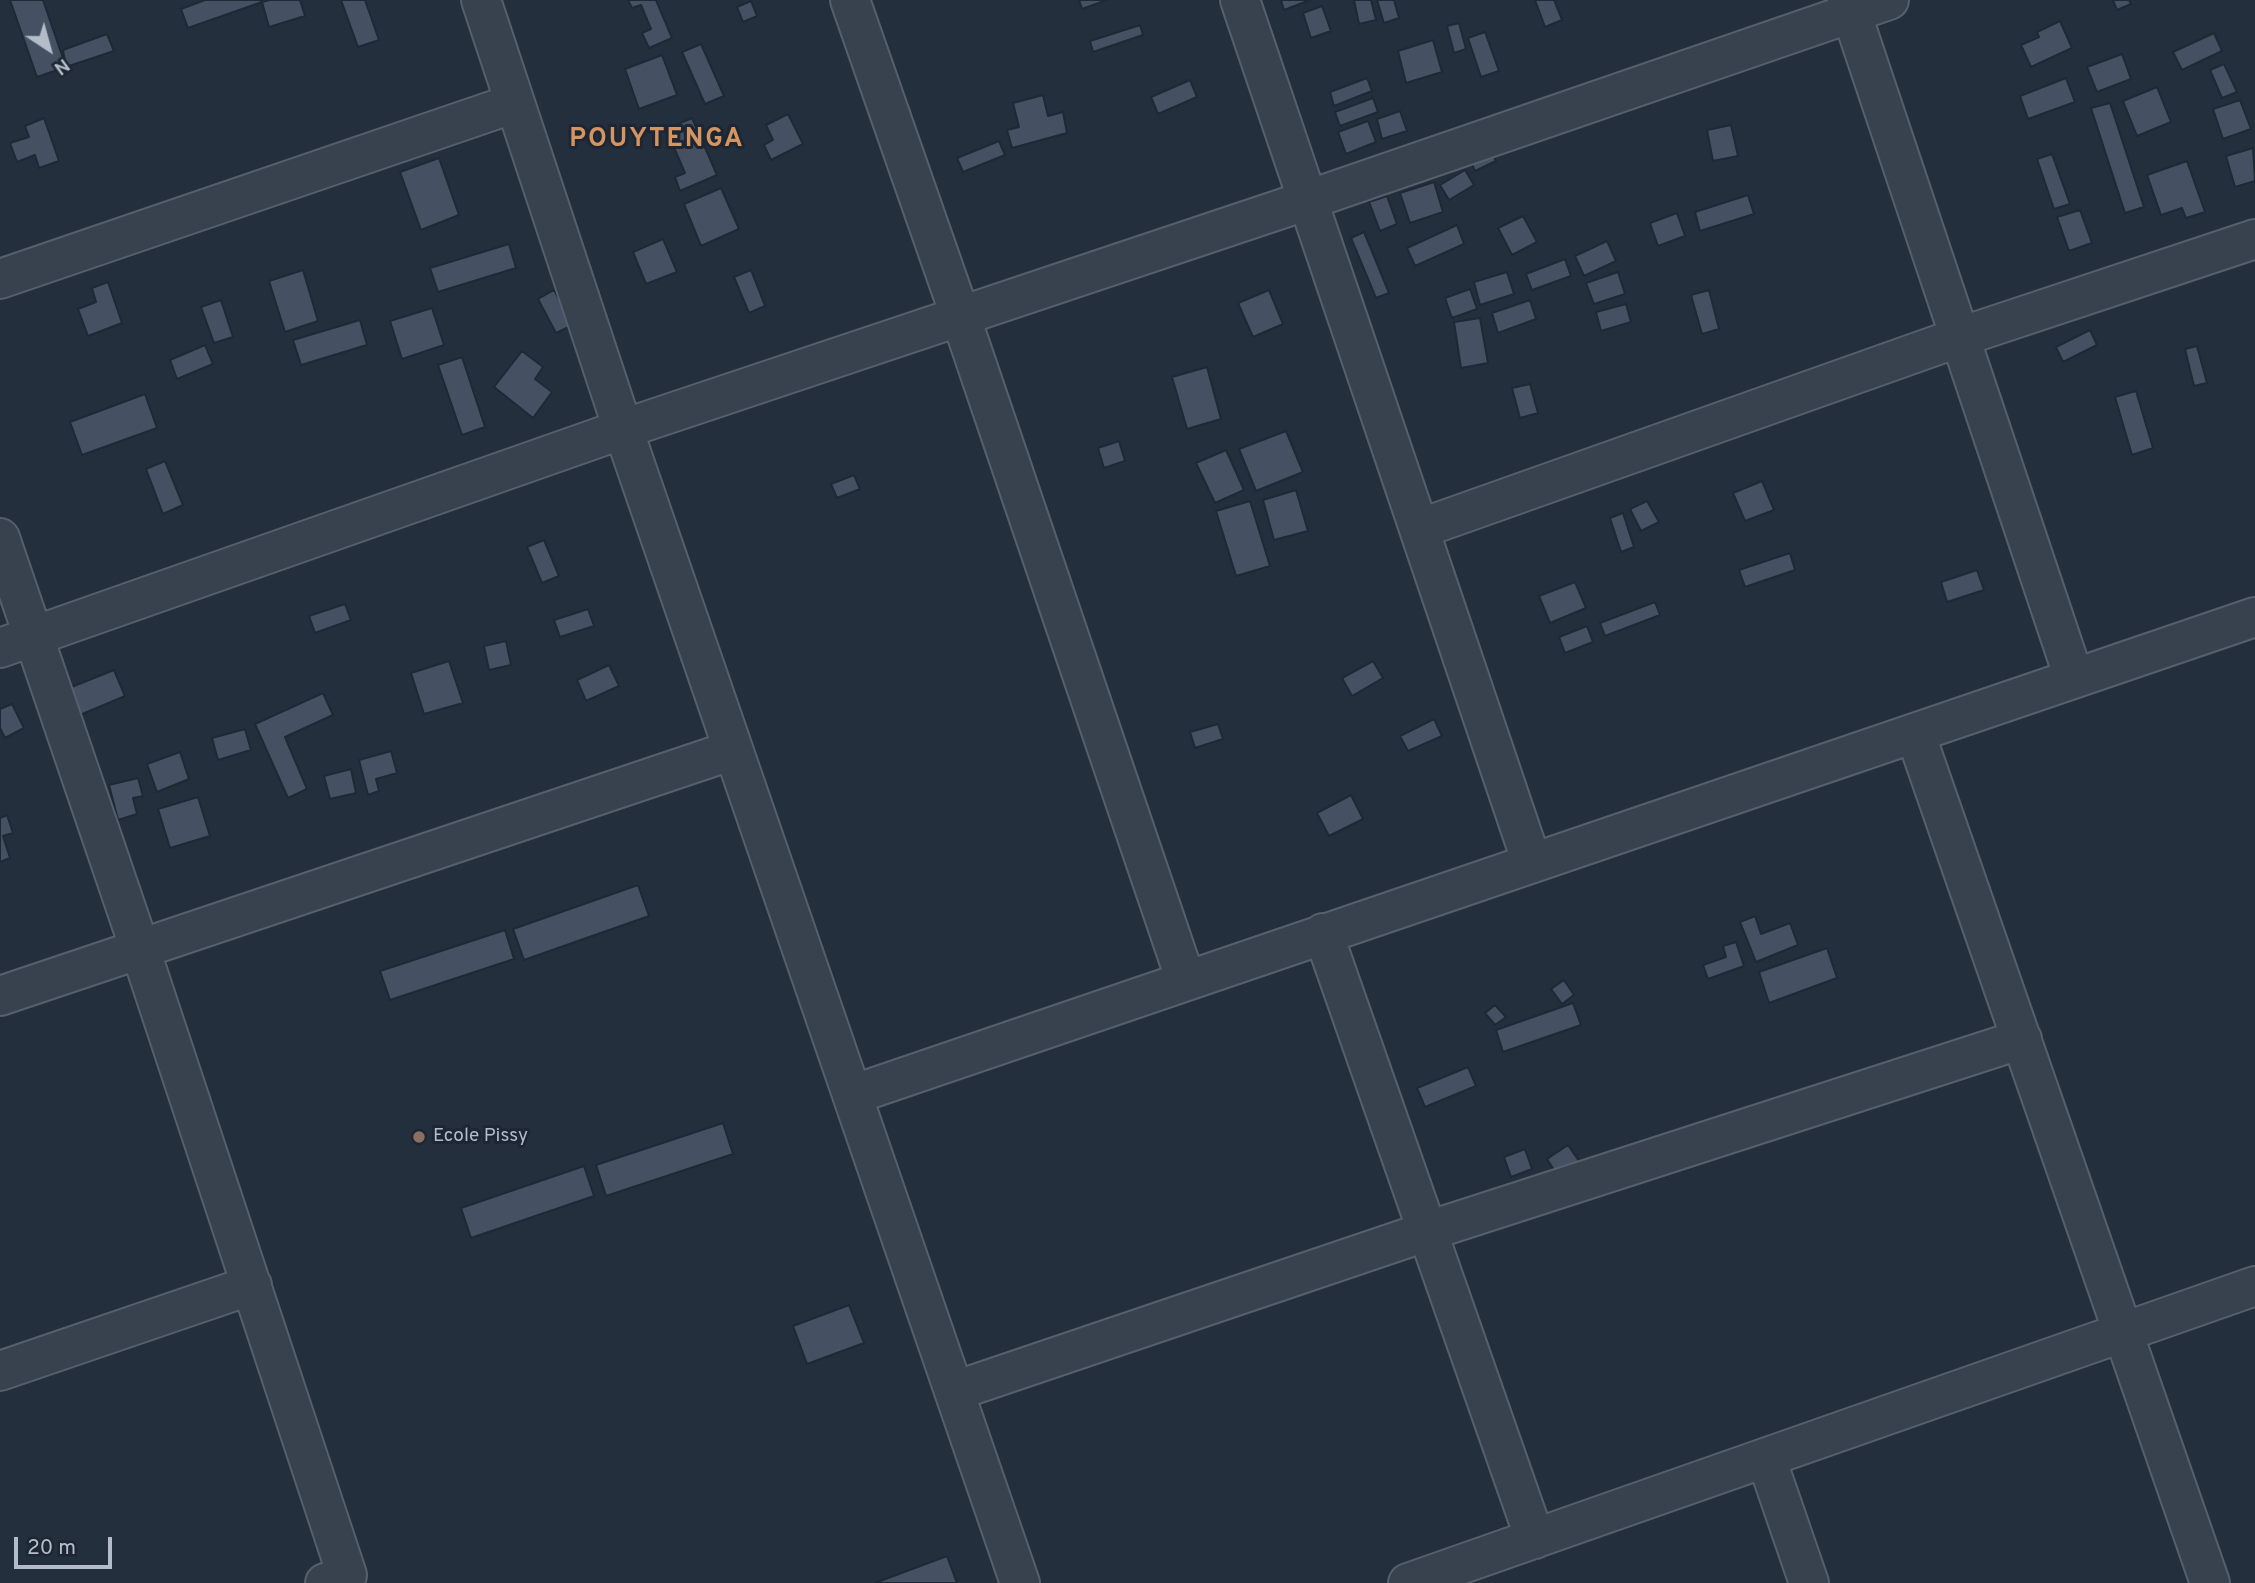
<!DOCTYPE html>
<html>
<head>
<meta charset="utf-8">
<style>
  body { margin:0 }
  #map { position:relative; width:2255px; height:1583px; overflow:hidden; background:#242f3e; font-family:Overpass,sans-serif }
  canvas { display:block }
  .north { position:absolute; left:14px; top:14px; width:70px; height:70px; -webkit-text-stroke:5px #1d2633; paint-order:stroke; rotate:144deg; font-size:19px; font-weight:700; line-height:28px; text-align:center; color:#b4bcc9 }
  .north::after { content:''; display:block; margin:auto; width:24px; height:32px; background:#b4bcc9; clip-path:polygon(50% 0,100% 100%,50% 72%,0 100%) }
  .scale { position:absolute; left:14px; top:1537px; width:98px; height:32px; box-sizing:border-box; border:4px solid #b4bcc9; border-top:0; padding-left:9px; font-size:21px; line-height:24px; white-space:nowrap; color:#b4bcc9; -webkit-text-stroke:5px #1d2633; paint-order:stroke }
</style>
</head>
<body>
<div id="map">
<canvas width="2255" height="1583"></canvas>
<div class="north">N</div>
<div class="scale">20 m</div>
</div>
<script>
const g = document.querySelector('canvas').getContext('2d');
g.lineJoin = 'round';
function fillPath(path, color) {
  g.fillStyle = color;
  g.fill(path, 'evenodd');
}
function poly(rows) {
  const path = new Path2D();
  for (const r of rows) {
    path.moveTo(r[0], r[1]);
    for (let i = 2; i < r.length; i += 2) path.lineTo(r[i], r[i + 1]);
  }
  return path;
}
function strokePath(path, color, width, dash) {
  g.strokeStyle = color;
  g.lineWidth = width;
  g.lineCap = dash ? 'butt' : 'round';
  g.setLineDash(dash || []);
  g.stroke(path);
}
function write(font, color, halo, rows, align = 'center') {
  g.font = font + ' Overpass,sans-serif';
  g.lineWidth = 6;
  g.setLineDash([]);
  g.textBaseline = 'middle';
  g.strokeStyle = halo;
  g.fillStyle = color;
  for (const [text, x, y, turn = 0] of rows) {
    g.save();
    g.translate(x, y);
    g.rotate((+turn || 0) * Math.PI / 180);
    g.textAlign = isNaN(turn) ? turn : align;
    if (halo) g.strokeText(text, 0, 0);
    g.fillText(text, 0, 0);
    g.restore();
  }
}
const building = poly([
  [10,0,43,0,66,67,37,77,10,0],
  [205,0,261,0,262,2,188,28,181,9,205,0],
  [270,0,300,0,305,16,269,27,262,2,270,0],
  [341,0,365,0,379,40,358,47,341,0],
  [628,0,656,0,672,38,649,48,642,33,651,29,641,5,632,8,628,0],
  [1079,0,1107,0,1082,9,1079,0],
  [1281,0,1310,0,1284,10,1281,0],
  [1354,0,1371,0,1376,20,1359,24,1354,0],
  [1377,0,1394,0,1399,18,1384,23,1377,0],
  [1535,0,1554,0,1562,20,1545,27,1535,0],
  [2113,0,2129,0,2131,4,2117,10,2113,0],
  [751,1,757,16,743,22,737,7,751,1],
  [1322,6,1331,31,1311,38,1303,13,1322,6],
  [2060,21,2072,48,2031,67,2021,45,2039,37,2037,32,2060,21],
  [1459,23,1466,49,1454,53,1447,26,1459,23],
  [1140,25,1143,35,1093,52,1090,41,1140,25],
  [1485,32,1499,71,1481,77,1468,38,1485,32],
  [2214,33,2222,51,2182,70,2173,52,2214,33],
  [107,34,114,51,66,67,63,50,107,34],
  [1433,40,1442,72,1406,83,1398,51,1433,40],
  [701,44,724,96,705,104,682,52,701,44],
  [2122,54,2131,79,2097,92,2087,67,2122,54],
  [662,55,677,95,639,109,625,69,662,55],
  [2224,64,2237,92,2222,98,2210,70,2224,64],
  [1367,78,1372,91,1334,106,1330,92,1367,78],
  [2066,78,2075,102,2028,119,2020,96,2066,78],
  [1190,80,1197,97,1158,114,1151,97,1190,80],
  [2157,87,2171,122,2137,136,2123,101,2157,87],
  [1043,95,1048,116,1063,112,1067,133,1012,148,1007,130,1019,127,1013,103,1043,95],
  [1373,98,1378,112,1340,126,1335,112,1373,98],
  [2240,100,2251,129,2223,139,2213,109,2240,100],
  [2110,103,2144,207,2125,213,2091,108,2110,103],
  [1400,111,1407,131,1382,139,1377,119,1400,111],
  [788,114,803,144,771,160,764,145,773,140,766,125,788,114],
  [44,118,59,161,39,168,35,155,17,162,10,143,29,137,25,126,44,118],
  [692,118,717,175,680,191,675,177,685,173,666,129,692,118],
  [1368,121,1376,142,1346,154,1338,132,1368,121],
  [1731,125,1738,156,1713,161,1707,130,1731,125],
  [999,141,1005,155,963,172,957,158,999,141],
  [1486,141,1496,161,1475,171,1466,151,1486,141],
  [2253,148,2255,181,2235,187,2226,156,2253,148],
  [2052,154,2070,204,2054,209,2037,159,2052,154],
  [439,158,459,215,421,230,400,172,439,158],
  [2187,161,2205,212,2186,218,2182,208,2161,215,2147,175,2187,161],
  [1465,170,1474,185,1449,200,1440,185,1465,170],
  [1434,182,1443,212,1410,223,1400,193,1434,182],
  [721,188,739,229,701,246,684,204,721,188],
  [1748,195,1754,214,1700,231,1695,212,1748,195],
  [1387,196,1397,224,1380,231,1369,202,1387,196],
  [2080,210,2092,243,2069,251,2057,217,2080,210],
  [1677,213,1685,236,1658,246,1650,223,1677,213],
  [1523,216,1537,242,1512,255,1498,228,1523,216],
  [1457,225,1464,244,1415,266,1407,248,1457,225],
  [1364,232,1389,293,1376,298,1351,238,1364,232],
  [663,239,677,272,646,284,633,252,663,239],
  [1607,241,1616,261,1584,276,1575,256,1607,241],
  [509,244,516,268,438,292,430,268,509,244],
  [1565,259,1571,276,1532,290,1526,274,1565,259],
  [303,270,318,321,285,332,269,281,303,270],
  [751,270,765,306,749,313,734,277,751,270],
  [1507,272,1514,294,1480,305,1474,282,1507,272],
  [1618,272,1625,294,1594,304,1586,283,1618,272],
  [108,282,122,323,88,336,78,309,96,302,92,288,108,282],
  [1470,289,1477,309,1452,318,1445,298,1470,289],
  [554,290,573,325,556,333,538,299,554,290],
  [1269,290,1283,324,1253,337,1238,303,1269,290],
  [1709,290,1719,329,1702,334,1691,295,1709,290],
  [221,300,233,337,214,343,201,307,221,300],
  [1530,300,1536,319,1498,333,1492,313,1530,300],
  [1626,304,1631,322,1601,331,1596,312,1626,304],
  [432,308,444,345,402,359,390,321,432,308],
  [1480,318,1488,363,1461,368,1454,322,1480,318],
  [360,320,367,345,301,365,293,340,360,320],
  [2090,330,2097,345,2063,362,2056,347,2090,330],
  [205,345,213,364,177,379,170,360,205,345],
  [2197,346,2207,383,2194,386,2185,349,2197,346],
  [522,351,543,367,535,379,552,392,533,418,494,387,522,351],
  [462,357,485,427,462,435,438,365,462,357],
  [1207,367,1221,419,1187,429,1172,377,1207,367],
  [1530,384,1538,413,1520,418,1512,388,1530,384],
  [2136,391,2153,448,2132,455,2115,397,2136,391],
  [145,394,157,428,82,455,70,422,145,394],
  [1286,431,1303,472,1256,491,1239,449,1286,431],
  [1119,441,1125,461,1104,468,1098,448,1119,441],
  [1226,450,1244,490,1215,503,1196,463,1226,450],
  [165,461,183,505,163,514,146,469,165,461],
  [854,475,860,489,837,498,831,484,854,475],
  [1762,481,1774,510,1745,521,1733,493,1762,481],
  [1296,490,1308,531,1274,540,1263,500,1296,490],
  [1250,501,1270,566,1236,576,1216,511,1250,501],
  [1647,501,1659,522,1641,531,1630,509,1647,501],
  [1623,513,1634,547,1621,552,1610,518,1623,513],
  [544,540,559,576,542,583,527,547,544,540],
  [1790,553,1795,570,1745,587,1739,570,1790,553],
  [1977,570,1984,590,1947,602,1941,582,1977,570],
  [1575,582,1586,608,1550,623,1539,596,1575,582],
  [1655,602,1660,615,1605,636,1600,623,1655,602],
  [345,604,351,620,315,633,309,616,345,604],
  [588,609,594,626,560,637,554,620,588,609],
  [1587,626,1593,642,1565,653,1559,637,1587,626],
  [506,641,511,665,489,670,484,646,506,641],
  [449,661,463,703,424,714,411,673,449,661],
  [1373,661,1383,678,1352,696,1342,678,1373,661],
  [609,665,619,686,586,701,577,680,609,665],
  [114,670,125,696,80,715,69,688,114,670],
  [323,693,333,715,285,737,307,789,288,798,255,724,323,693],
  [12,704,24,728,5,738,0,728,0,709,12,704],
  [1434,719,1442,736,1408,751,1400,736,1434,719],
  [1218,724,1223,739,1195,748,1190,732,1218,724],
  [245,729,251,750,218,760,212,738,245,729],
  [391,751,397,773,376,779,379,791,368,795,359,760,391,751],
  [180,752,189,779,157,792,147,764,180,752],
  [351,769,356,793,330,799,324,776,351,769],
  [138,778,143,796,133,798,137,814,118,820,109,785,138,778],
  [1351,795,1363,819,1329,836,1317,813,1351,795],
  [198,797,210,836,170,848,158,809,198,797],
  [7,815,13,833,3,836,10,858,0,862,0,818,7,815],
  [638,885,649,916,524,960,513,929,638,885],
  [1755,916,1761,934,1790,923,1798,945,1756,962,1740,922,1755,916],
  [505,930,514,959,390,1000,380,971,505,930],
  [1736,942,1744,966,1708,979,1703,965,1726,957,1723,946,1736,942],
  [1827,948,1837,978,1769,1003,1759,972,1827,948],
  [1564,980,1574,995,1562,1004,1551,989,1564,980],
  [1573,1003,1581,1025,1503,1052,1496,1030,1573,1003],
  [1495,1005,1506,1017,1495,1025,1485,1013,1495,1005],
  [1468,1067,1476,1086,1425,1107,1417,1088,1468,1067],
  [723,1123,733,1154,606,1196,596,1165,723,1123],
  [1568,1145,1581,1164,1559,1178,1547,1159,1568,1145],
  [1525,1149,1532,1169,1511,1177,1504,1157,1525,1149],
  [584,1166,594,1196,471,1238,461,1208,584,1166],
  [849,1305,864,1343,807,1364,793,1326,849,1305],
  [947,1556,957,1583,875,1583,947,1556]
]);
fillPath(building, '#455162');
strokePath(building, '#1f2835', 2);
const minor = poly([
  [481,0,623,429,1020,1583],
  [850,0,960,315,1186,981],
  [1240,0,1532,863],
  [1847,0,2074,678],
  [0,279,515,103],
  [1419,529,1960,337,2255,239],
  [0,538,140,949,347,1575,325,1583],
  [0,648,623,429,1308,200,1889,0],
  [1915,733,2210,1583],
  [1323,933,1535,1539],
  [0,996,733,750],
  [852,1095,2255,617],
  [0,1371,252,1285],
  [955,1391,1428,1231,2022,1039],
  [1766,1458,1809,1583],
  [1408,1583,2255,1286]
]);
strokePath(minor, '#565f6c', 42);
strokePath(minor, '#38414e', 38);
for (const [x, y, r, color] of [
  [419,1137,7,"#8d6e63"]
]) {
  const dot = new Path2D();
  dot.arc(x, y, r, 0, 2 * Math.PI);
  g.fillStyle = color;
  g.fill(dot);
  strokePath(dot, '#1d2633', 2.5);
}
write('19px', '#b4bcc9', '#1d2633', [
  ["Ecole Pissy",433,1137]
], 'left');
g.letterSpacing = '2px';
write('bold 26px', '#d59563', '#1d2633', [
  ["POUYTENGA",657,141]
]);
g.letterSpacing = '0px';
</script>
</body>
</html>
